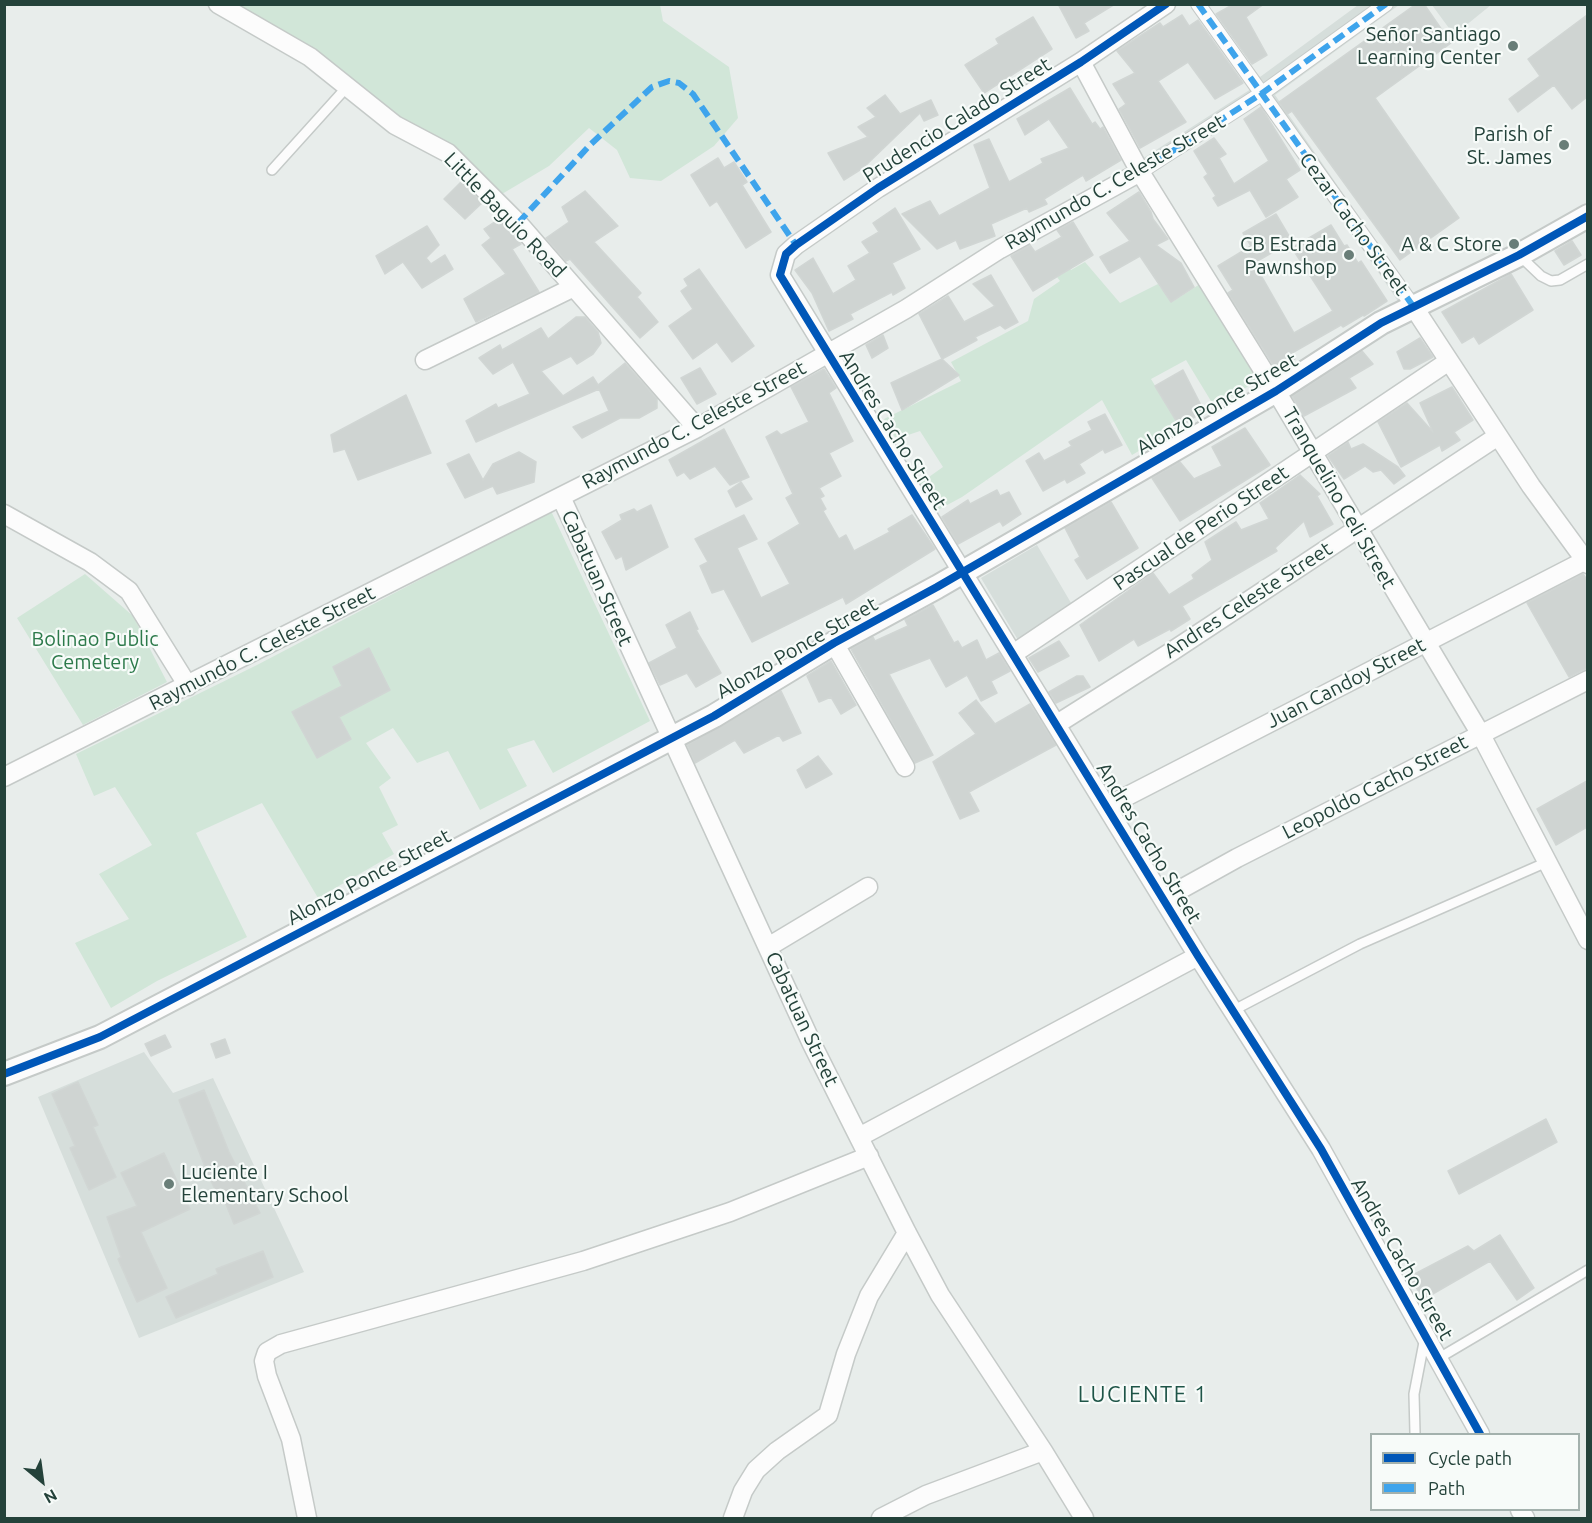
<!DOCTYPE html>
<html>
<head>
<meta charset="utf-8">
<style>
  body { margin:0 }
  #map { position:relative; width:1592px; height:1523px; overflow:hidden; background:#e8edeb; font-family:Ubuntu,sans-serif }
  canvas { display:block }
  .frame { position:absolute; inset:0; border:6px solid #24423a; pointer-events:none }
  .legend { position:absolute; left:1370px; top:1433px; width:210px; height:78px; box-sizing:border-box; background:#f7fbf9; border:2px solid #a3b1ad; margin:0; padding:8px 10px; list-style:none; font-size:18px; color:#24423a }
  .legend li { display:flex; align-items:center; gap:12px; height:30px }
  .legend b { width:30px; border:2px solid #a3b1ad }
  .north { position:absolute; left:12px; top:1451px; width:60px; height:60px; -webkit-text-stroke:4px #f7fbf9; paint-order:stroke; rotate:151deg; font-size:16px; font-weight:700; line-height:24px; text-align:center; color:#24423a }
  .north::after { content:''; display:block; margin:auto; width:21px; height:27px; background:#24423a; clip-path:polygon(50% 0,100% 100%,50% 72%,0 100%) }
</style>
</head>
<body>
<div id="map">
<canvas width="1592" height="1523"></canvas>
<div class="frame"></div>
<ul class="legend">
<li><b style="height:8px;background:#0057b8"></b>Cycle path</li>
<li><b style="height:8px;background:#3ea4ec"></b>Path</li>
</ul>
<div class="north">N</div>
</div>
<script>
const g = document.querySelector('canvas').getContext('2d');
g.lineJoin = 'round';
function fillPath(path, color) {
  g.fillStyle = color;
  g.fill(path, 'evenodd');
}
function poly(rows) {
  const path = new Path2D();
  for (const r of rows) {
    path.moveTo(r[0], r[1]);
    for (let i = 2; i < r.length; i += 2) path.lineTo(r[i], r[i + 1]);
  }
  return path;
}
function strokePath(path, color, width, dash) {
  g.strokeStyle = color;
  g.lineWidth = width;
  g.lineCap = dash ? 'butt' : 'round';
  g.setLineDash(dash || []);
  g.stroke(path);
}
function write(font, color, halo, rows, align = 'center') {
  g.font = font + ' Ubuntu,sans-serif';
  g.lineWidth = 4.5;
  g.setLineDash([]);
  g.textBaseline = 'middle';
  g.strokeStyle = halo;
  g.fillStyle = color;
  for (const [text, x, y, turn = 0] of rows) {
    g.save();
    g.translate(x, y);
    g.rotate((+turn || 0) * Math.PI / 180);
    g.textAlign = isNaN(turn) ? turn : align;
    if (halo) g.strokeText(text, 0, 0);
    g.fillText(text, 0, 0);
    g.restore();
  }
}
fillPath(poly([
  [1206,5,1260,77,1358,5,1399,5,1275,95,1416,299,1402,307,1261,101,1152,171,1142,159,1251,89],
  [1432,5,1491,5,1454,35],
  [1037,545,1074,608,1018,640,981,578],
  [144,1052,173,1093,213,1078,304,1272,139,1338,38,1097]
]), '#d6dedb');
fillPath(poly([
  [218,5,660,5,663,21,729,67,738,118,714,146,661,181,630,178,617,150,589,128,549,166,502,194],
  [1063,258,1071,270,1085,262,1120,303,1158,284,1172,302,1200,284,1261,379,1214,406,1186,360,1151,379,1180,427,1132,455,1102,400,962,497,936,511,919,484,943,467,920,431,896,439,884,419,961,381,951,362,1028,321,1034,299,1060,281,1048,265],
  [551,511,650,721,553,773,534,740,507,749,527,786,480,810,448,751,417,763,393,728,366,743,391,778,379,787,398,825,382,833,394,854,318,898,262,803,196,833,247,937,157,981,111,1008,75,943,129,919,99,874,152,845,115,787,94,796,76,754,257,665],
  [85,574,133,616,167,682,83,725,17,618]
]), '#d1e6d8');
const building = poly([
  [1058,4,1115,4,1084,23,1089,31,1076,38,1058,4],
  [1234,4,1264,4,1246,17,1267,55,1252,64,1216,14,1234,4],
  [1416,4,1424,4,1451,43,1375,98,1459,218,1400,260,1292,111,1287,114,1279,102,1416,4],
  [1182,15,1189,26,1198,20,1243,83,1215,99,1188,62,1158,81,1186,122,1140,148,1119,109,1126,104,1113,84,1135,73,1117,51,1160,23,1163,27,1182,15],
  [1587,15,1587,97,1572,109,1554,85,1518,112,1509,99,1540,76,1528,59,1587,15],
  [1033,17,1052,49,984,93,965,65,999,44,996,39,1033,17],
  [1070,88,1092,124,1095,122,1100,129,1103,127,1121,160,1086,181,1083,175,1044,199,1047,204,1029,212,1027,208,991,224,995,236,960,249,956,240,937,249,902,214,930,201,939,216,990,188,974,145,989,139,1009,182,1043,163,1041,159,1069,148,1049,119,1025,135,1017,119,1070,88],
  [885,95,900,114,931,100,938,115,924,121,920,113,863,168,844,180,828,153,868,137,858,127,876,117,867,108,885,95],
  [1261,107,1300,170,1286,179,1298,197,1266,217,1250,190,1218,206,1213,198,1216,196,1204,177,1208,174,1194,151,1214,138,1226,154,1219,158,1234,184,1269,161,1244,119,1261,107],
  [718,158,724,168,734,162,747,182,742,185,771,232,746,248,717,201,710,206,691,175,718,158],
  [461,182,482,203,465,219,444,199,461,182],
  [585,191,618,226,594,242,641,293,637,297,658,322,640,338,570,259,566,261,546,238,569,222,562,207,585,191],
  [1139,192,1151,212,1153,219,1168,239,1156,245,1181,263,1194,287,1171,302,1140,256,1110,273,1100,257,1130,241,1107,213,1139,192],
  [895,208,920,249,892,263,905,288,893,295,892,292,850,314,853,319,829,331,812,293,795,270,813,258,833,294,856,280,848,266,870,253,862,242,879,232,873,223,895,208],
  [1276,214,1292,241,1254,263,1294,333,1333,311,1292,248,1331,225,1344,246,1347,245,1358,263,1361,261,1387,301,1364,316,1363,315,1343,327,1341,325,1292,353,1295,359,1277,371,1228,293,1233,290,1218,266,1251,246,1243,233,1276,214],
  [499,219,521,244,512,249,539,292,476,322,464,299,506,274,482,245,491,238,484,229,499,219],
  [1073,222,1093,255,1033,291,1011,256,1030,245,1035,252,1062,237,1057,230,1073,222],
  [427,226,439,245,426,258,431,264,445,255,453,269,422,288,403,262,385,274,376,256,427,226],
  [1572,241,1581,255,1564,265,1555,251,1572,241],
  [699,269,754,346,732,362,717,342,693,359,669,326,693,309,681,291,688,286,684,279,699,269],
  [1511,274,1533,310,1479,344,1474,336,1462,343,1442,312,1511,274],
  [991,275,1018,322,1005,329,1000,325,975,337,977,340,942,359,919,314,948,296,964,322,995,306,973,284,991,275],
  [576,317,585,317,598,332,601,343,593,354,577,364,571,356,541,371,563,396,593,377,598,385,625,363,657,399,657,408,639,418,620,418,582,438,573,427,609,411,599,389,476,442,466,421,496,404,498,408,530,394,513,362,493,374,479,358,500,345,502,350,541,328,548,339,576,317],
  [883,335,888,348,872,358,866,345,883,335],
  [1420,338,1433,357,1410,369,1404,369,1397,352,1420,338],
  [1362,351,1373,364,1349,378,1356,388,1304,416,1292,396,1362,351],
  [942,359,959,375,902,410,891,383,942,359],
  [700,368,716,394,697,404,681,378,700,368],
  [824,369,836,388,829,393,853,441,829,453,841,476,819,488,824,496,820,498,826,509,823,511,839,539,846,535,854,551,890,532,888,529,912,515,935,549,846,604,843,597,752,642,724,589,712,593,700,566,708,562,695,539,744,515,757,539,737,548,761,598,790,584,768,543,800,524,786,498,793,494,766,437,777,431,781,435,809,422,791,387,824,369],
  [1183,370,1204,411,1180,427,1155,386,1183,370],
  [1452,387,1473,420,1454,432,1460,440,1442,451,1440,445,1401,467,1378,422,1407,403,1433,432,1420,403,1452,387],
  [406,395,431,453,358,480,345,449,334,452,331,435,406,395],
  [1105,414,1122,445,1105,453,1103,449,1079,464,1085,473,1067,483,1065,479,1043,491,1026,461,1039,453,1044,461,1072,446,1069,442,1092,430,1088,422,1105,414],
  [1245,428,1270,465,1180,521,1152,478,1180,462,1194,479,1222,466,1212,447,1245,428],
  [724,429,749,477,730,485,715,466,690,479,684,472,677,476,669,460,724,429],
  [1348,442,1351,449,1363,444,1398,467,1405,476,1394,484,1381,470,1373,472,1365,466,1344,479,1328,456,1348,442],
  [519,452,536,462,534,482,497,494,493,486,465,498,447,464,469,454,483,480,493,464,519,452],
  [1300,475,1320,494,1317,496,1333,524,1310,537,1304,521,1275,548,1277,551,1182,606,1190,619,1171,631,1170,629,1138,646,1134,639,1099,661,1080,625,1153,573,1169,595,1194,579,1192,575,1212,560,1205,542,1236,522,1241,530,1269,519,1260,503,1300,475],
  [741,482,752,499,736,507,728,491,741,482],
  [997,490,1000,496,1009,492,1021,514,1003,526,1000,521,958,544,942,517,968,500,970,504,997,490],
  [1111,502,1138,548,1087,579,1075,560,1080,557,1065,528,1111,502],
  [651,505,668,547,626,570,622,556,616,559,602,532,622,520,620,515,634,509,637,512,651,505],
  [1583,574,1587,580,1587,668,1569,677,1527,603,1583,574],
  [933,605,954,643,958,641,962,648,977,640,986,660,999,653,1010,671,991,681,997,693,981,701,967,675,946,687,930,658,889,674,933,755,915,763,851,649,873,637,875,641,908,626,905,620,933,605],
  [690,612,698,629,696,630,721,673,696,687,687,673,660,685,649,663,677,648,666,625,690,612],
  [1059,641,1069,656,1038,672,1029,658,1059,641],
  [369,648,390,690,339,717,351,739,317,758,292,712,342,686,333,667,369,648],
  [831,661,856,705,841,714,831,697,819,702,807,676,831,661],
  [1077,676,1083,676,1090,687,1056,703,1049,692,1077,676],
  [781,691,801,733,783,741,779,735,744,753,735,740,695,763,687,745,781,691],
  [976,700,995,724,1030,704,1056,745,969,792,979,811,960,819,933,762,976,734,959,713,976,700],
  [818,756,832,774,806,788,797,770,818,756],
  [1587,781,1587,827,1556,845,1537,809,1587,781],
  [165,1035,171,1047,151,1056,145,1044,165,1035],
  [225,1039,230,1053,216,1058,211,1044,225,1039],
  [78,1082,98,1125,93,1127,116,1177,89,1190,70,1148,75,1146,52,1094,78,1082],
  [204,1090,229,1152,260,1213,234,1224,221,1192,217,1194,207,1172,179,1100,204,1090],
  [1546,1119,1557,1142,1459,1194,1448,1171,1546,1119],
  [164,1153,190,1209,141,1232,167,1288,137,1302,118,1259,121,1257,107,1217,137,1206,121,1173,164,1153],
  [1500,1235,1534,1288,1517,1300,1490,1261,1424,1299,1409,1277,1468,1246,1474,1251,1500,1235],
  [263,1251,273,1277,176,1318,166,1297,218,1274,216,1269,263,1251]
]);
fillPath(building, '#cfd4d2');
strokePath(building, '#d1d6d4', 1.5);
const service = poly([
  [272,170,346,88],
  [1519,255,1541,276,1551,281,1560,280,1588,264],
  [1234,1010,1360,944,1547,862],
  [1439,1358,1588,1270],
  [1415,1433,1414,1394,1425,1337]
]);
const pedestrian = poly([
  [1198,4,1413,306],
  [1140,172,1261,94,1386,4]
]);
const minor = poly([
  [218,4,310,57,395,125,448,153,518,223,697,428],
  [1166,4,1081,62,878,188,796,245,786,254,780,275,1198,956,1321,1149,1480,1434],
  [1081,62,1140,172,1276,391,1480,733,1588,940],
  [1413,306,1531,486,1588,564],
  [425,360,574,287],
  [561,497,812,1044,907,1233,940,1295,1043,1451,1084,1518],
  [4,514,90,562,129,591,188,686],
  [834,643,905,767],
  [1013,654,1449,361],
  [1057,724,1171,652,1498,436],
  [4,777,697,428,906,309,1000,249,1140,172],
  [1108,806,1588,559],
  [1165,898,1237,858,1588,680],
  [768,947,868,887],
  [859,1137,1198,956],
  [1520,1510,1525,1518],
  [307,1518,291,1439,267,1376,264,1361,267,1352,281,1344,583,1261,730,1212,869,1156],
  [733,1518,743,1491,756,1470,777,1451,828,1415,846,1354,869,1296,907,1233],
  [881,1518,926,1495,1043,1451]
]);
const tertiary = poly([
  [4,1074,100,1037,714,716,834,643,937,587,1276,391,1381,323,1519,255,1588,216]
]);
strokePath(service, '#c5cac8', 12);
strokePath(pedestrian, '#c5cac8', 16);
strokePath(minor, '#c5cac8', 21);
strokePath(tertiary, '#c5cac8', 26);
strokePath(service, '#fcfcfc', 9);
strokePath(pedestrian, '#fcfcfc', 14);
strokePath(minor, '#fcfcfc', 18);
strokePath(tertiary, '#fcfcfc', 22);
strokePath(poly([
  [1198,4,1413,306],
  [1140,172,1261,94,1386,4],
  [518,223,590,145,652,87,669,81,679,83,693,94,796,245]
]), '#3ea4ec', 6, [12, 6]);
strokePath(poly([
  [1166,4,1081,62,878,188,796,245,786,254,780,275,1198,956,1321,1149,1480,1434],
  [4,1074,100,1037,714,716,834,643,937,587,1276,391,1381,323,1519,255,1588,216]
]), '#0057b8', 8);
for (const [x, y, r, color] of [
  [1513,46,6,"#697e78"],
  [1564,145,6,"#697e78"],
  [1514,244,6,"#697e78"],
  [1349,255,6,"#697e78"],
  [169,1184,6,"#697e78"]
]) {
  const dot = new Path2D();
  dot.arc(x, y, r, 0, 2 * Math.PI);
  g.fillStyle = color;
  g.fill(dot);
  strokePath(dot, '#f7fbf9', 2);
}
write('20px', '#24423a', '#f7fbf9', [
  ["Señor Santiago",1501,34],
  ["Learning Center",1501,57],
  ["Parish of",1552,134],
  ["St. James",1552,157],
  ["CB Estrada",1337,244],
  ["Pawnshop",1337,267],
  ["A & C Store",1502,244],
  ["Luciente I",181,1172,"left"],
  ["Elementary School",181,1195,"left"]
], 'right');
write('20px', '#24423a', '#f7fbf9', [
  ["Prudencio Calado Street",957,120,-32],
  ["Raymundo C. Celeste Street",1115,182,-30],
  ["Little Baguio Road",505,215,46],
  ["Cezar Cacho Street",1354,224,54],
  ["Alonzo Ponce Street",1217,404,-30],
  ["Raymundo C. Celeste Street",694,425,-28],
  ["Andres Cacho Street",893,430,58],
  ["Tranquelino Celi Street",1339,498,60],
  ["Pascual de Perio Street",1201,528,-34],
  ["Cabatuan Street",597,578,66],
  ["Andres Celeste Street",1248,600,-33],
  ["Raymundo C. Celeste Street",262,648,-27],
  ["Alonzo Ponce Street",797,648,-30],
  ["Juan Candoy Street",1346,683,-27],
  ["Leopoldo Cacho Street",1375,787,-27],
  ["Andres Cacho Street",1149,843,59],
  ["Alonzo Ponce Street",369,877,-28],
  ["Cabatuan Street",802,1019,65],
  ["Andres Cacho Street",1402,1259,60]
]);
write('20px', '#2d7a4b', '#f7fbf9', [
  ["Bolinao Public",95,639],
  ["Cemetery",95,662]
]);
g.letterSpacing = '1.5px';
write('22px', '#1f5548', '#f7fbf9', [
  ["LUCIENTE 1",1143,1395]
]);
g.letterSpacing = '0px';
</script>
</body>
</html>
